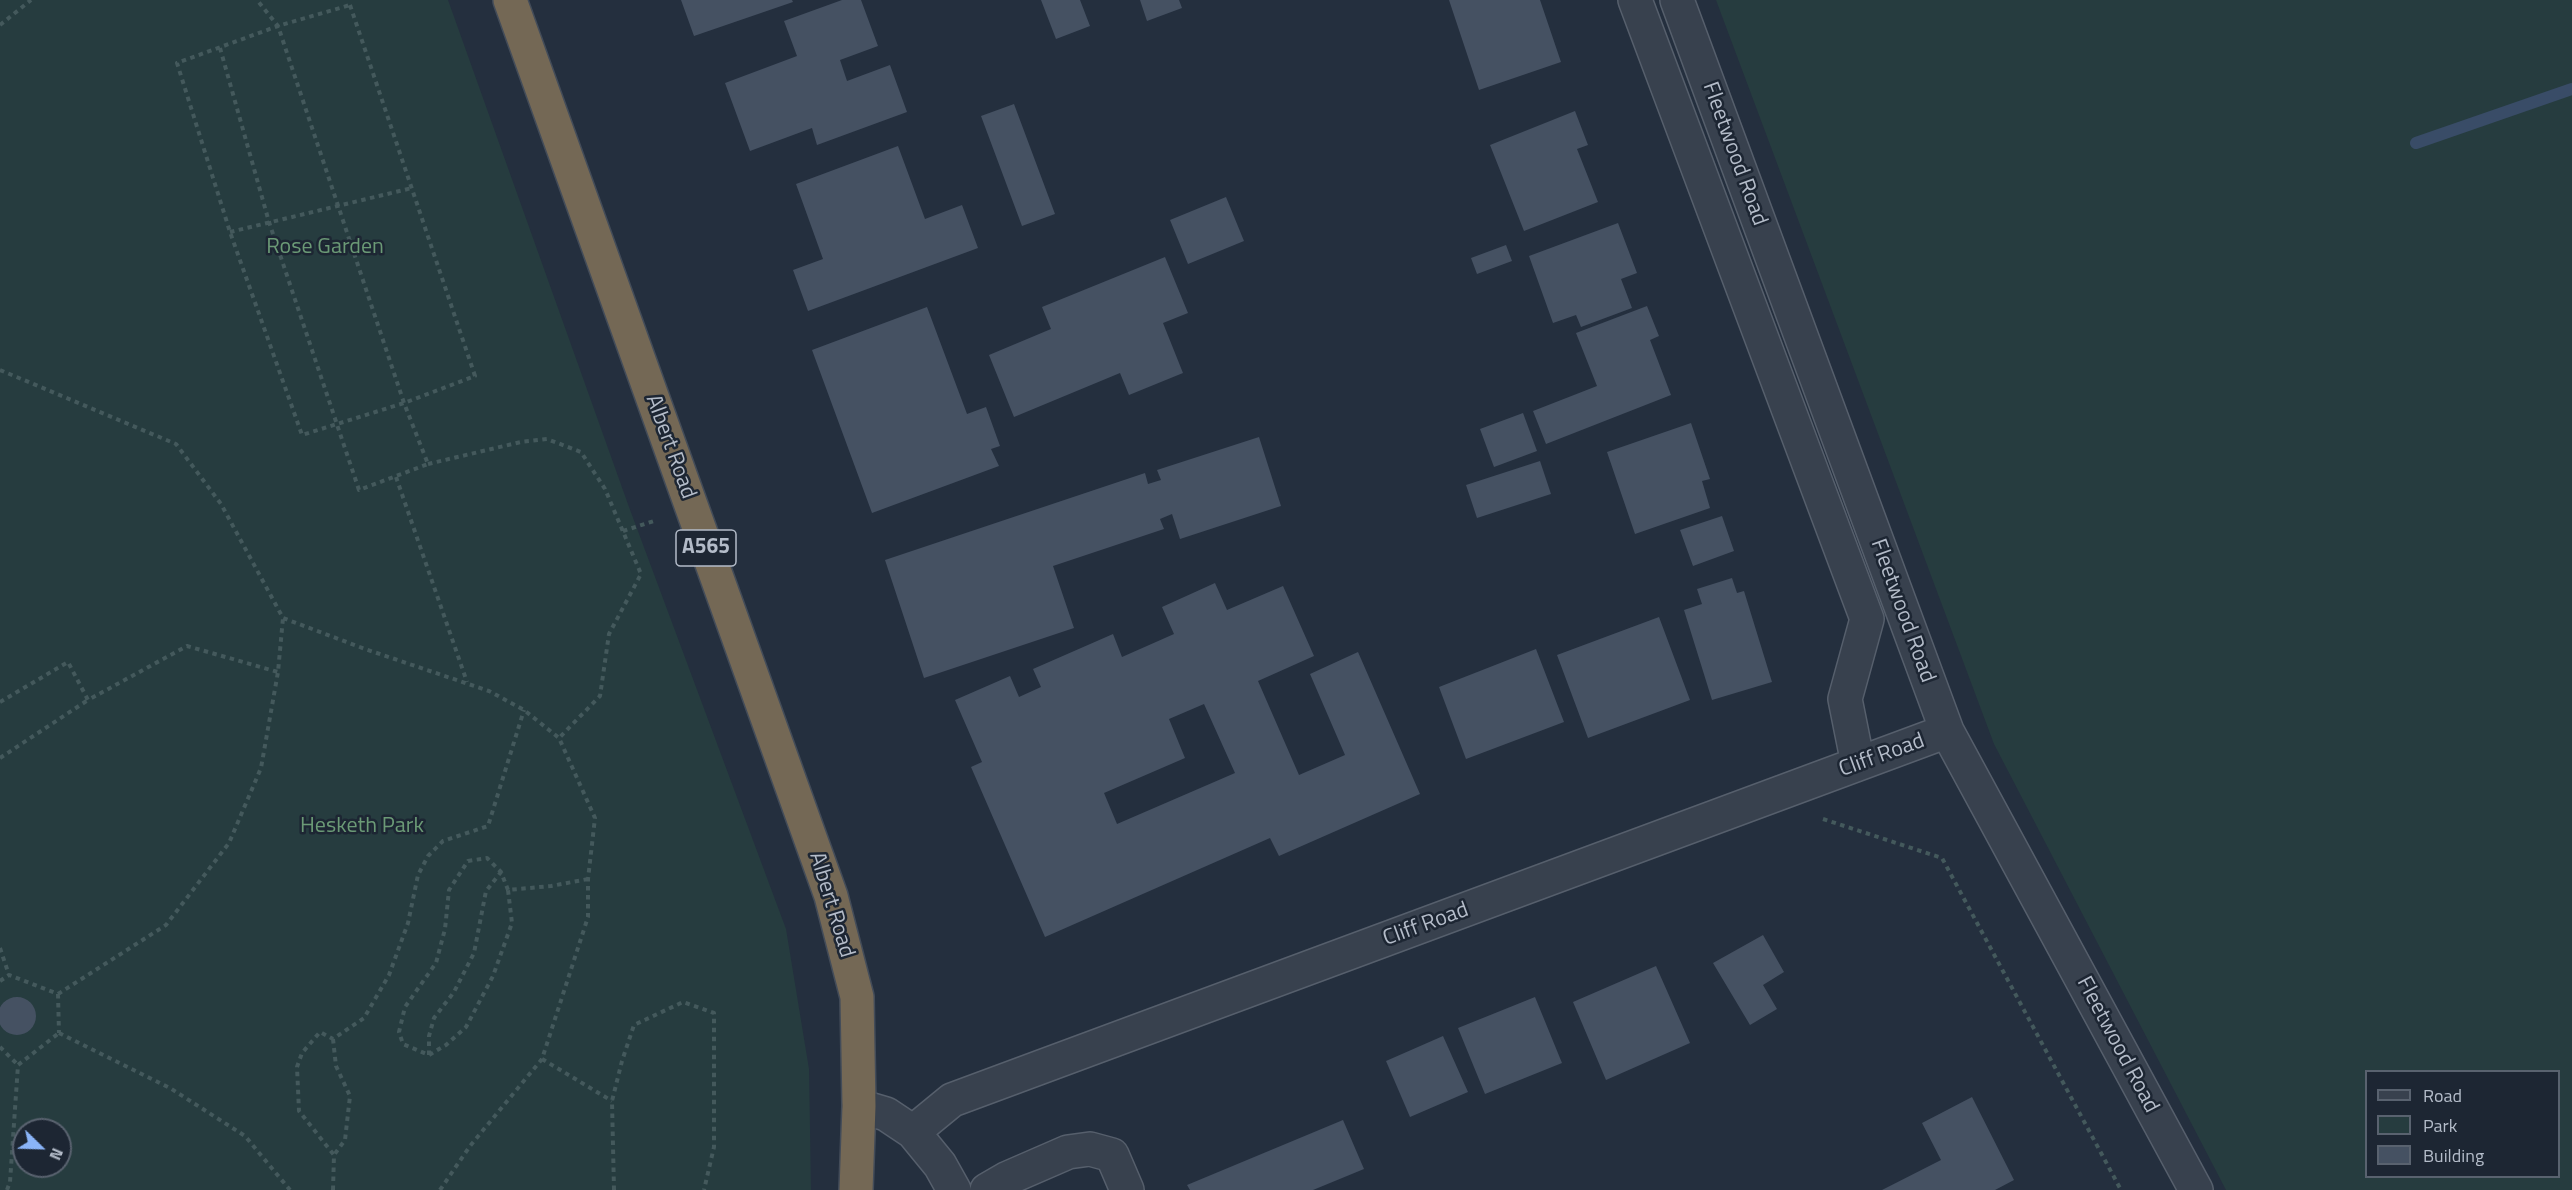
<!DOCTYPE html>
<html>
<head>
<meta charset="utf-8">
<style>
  body { margin:0 }
  #map { position:relative; width:2572px; height:1190px; overflow:hidden; background:#242f3e; font-family:"Titillium Web",sans-serif }
  canvas { display:block }
  .legend { position:absolute; left:2365px; top:1070px; width:195px; height:108px; box-sizing:border-box; background:#1d2633; border:2px solid #59626f; margin:0; padding:8px 10px; list-style:none; font-size:18px; color:#b4bcc9 }
  .legend li { display:flex; align-items:center; gap:12px; height:30px }
  .legend b { width:30px; border:2px solid #59626f }
  .north { position:absolute; left:12px; top:1118px; width:60px; height:60px; box-sizing:border-box; background:#1d2633; border:2px solid #59626f; border-radius:50%; rotate:113deg; font-size:16px; font-weight:700; line-height:24px; text-align:center; color:#b4bcc9 }
  .north::after { content:''; display:block; margin:auto; width:21px; height:27px; background:#8ab4f8; clip-path:polygon(50% 0,100% 100%,50% 72%,0 100%) }
</style>
</head>
<body>
<div id="map">
<canvas width="2572" height="1190"></canvas>
<ul class="legend">
<li><b style="height:8px;background:#38414e"></b>Road</li>
<li><b style="height:16px;background:#263c3f"></b>Park</li>
<li><b style="height:16px;background:#455162"></b>Building</li>
</ul>
<div class="north">N</div>
</div>
<script>
const g = document.querySelector('canvas').getContext('2d');
g.lineJoin = 'round';
function fillPath(path, color) {
  g.fillStyle = color;
  g.fill(path, 'evenodd');
}
function poly(rows) {
  const path = new Path2D();
  for (const r of rows) {
    if (r.length === 3) {
      path.moveTo(r[0] + r[2], r[1]);
      path.arc(r[0], r[1], r[2], 0, 2 * Math.PI);
      continue;
    }
    path.moveTo(r[0], r[1]);
    for (let i = 2; i < r.length; i += 2) path.lineTo(r[i], r[i + 1]);
  }
  return path;
}
function strokePath(path, color, width, dash) {
  g.strokeStyle = color;
  g.lineWidth = width;
  g.lineCap = dash ? 'butt' : 'round';
  g.setLineDash(dash || []);
  g.stroke(path);
}
function write(font, color, halo, rows, align = 'center') {
  g.font = font + ' "Titillium Web",sans-serif';
  g.lineWidth = 5;
  g.setLineDash([]);
  g.textBaseline = 'middle';
  g.strokeStyle = halo;
  g.fillStyle = color;
  for (const [text, x, y, turn = 0] of rows) {
    g.save();
    g.translate(x, y);
    g.rotate((+turn || 0) * Math.PI / 180);
    g.textAlign = isNaN(turn) ? turn : align;
    if (halo) g.strokeText(text, 0, 0);
    g.fillText(text, 0, 0);
    g.restore();
  }
}
fillPath(poly([
  [0,0,448,0,629,507,786,929,809,1069,811,1190,0,1190],
  [24,1130,60,1130,60,1166,24,1166],
  [1716,0,2572,0,2572,1190,2226,1190,1994,744],
  [2366,1072,2558,1072,2558,1176,2366,1176]
]), '#263c3f');
strokePath(poly([
  [2416,143,2572,89]
]), '#394c67', 12);
fillPath(poly([
  [681,0,792,0,793,2,694,36],
  [842,0,861,0,878,46,840,60,847,81,890,65,907,112,817,145,812,128,750,151,725,83,797,56,784,21],
  [1041,0,1080,0,1090,26,1056,39],
  [1140,0,1179,0,1182,8,1147,21],
  [1449,0,1540,0,1561,62,1479,90],
  [1014,104,1055,214,1022,226,981,116],
  [1575,111,1588,145,1577,149,1598,202,1524,231,1490,145],
  [898,146,925,219,962,205,978,248,808,311,793,270,823,259,796,184],
  [1226,197,1244,241,1188,264,1170,220],
  [1618,223,1637,273,1621,279,1632,308,1581,327,1576,315,1553,323,1529,256],
  [1506,245,1512,261,1477,274,1471,258],
  [1165,257,1188,313,1163,323,1183,373,1129,395,1120,373,1014,417,989,355,1051,329,1042,307],
  [1647,306,1659,336,1650,340,1671,395,1546,444,1533,411,1597,386,1576,333],
  [927,307,967,414,986,407,1000,446,991,449,999,466,872,513,812,350],
  [1523,413,1537,451,1494,467,1480,429],
  [1691,423,1710,479,1702,481,1710,508,1635,534,1607,452],
  [1259,437,1281,506,1180,539,1172,514,1160,519,1164,529,1053,566,1074,628,924,678,885,560,1145,473,1148,484,1161,480,1157,470],
  [1540,461,1551,494,1477,518,1466,485],
  [1722,516,1734,551,1693,566,1680,530],
  [1732,578,1737,593,1744,591,1772,682,1712,700,1684,610,1702,604,1697,589],
  [1215,583,1227,610,1283,586,1314,656,1258,681,1299,775,1345,755,1310,674,1358,652,1420,794,1279,856,1270,838,1045,937,971,767,982,762,955,700,1010,676,1019,697,1041,687,1033,669,1113,634,1122,657,1174,634,1162,607],
  [1204,704,1235,773,1117,824,1104,793,1185,758,1169,719],
  [1659,617,1690,700,1588,738,1557,655],
  [1536,649,1564,722,1466,759,1439,687],
  [1763,935,1784,972,1763,985,1777,1009,1750,1025,1713,963],
  [1656,966,1690,1043,1606,1080,1573,1002],
  [17,1016,19],
  [1535,997,1562,1063,1485,1094,1458,1028],
  [1443,1036,1468,1092,1410,1117,1386,1061],
  [1972,1097,2014,1180,1995,1190,1882,1190,1941,1160,1922,1123],
  [1343,1120,1364,1169,1313,1190,1190,1190,1187,1185]
]), '#455162');
const minor = poly([
  [1635,0,1867,619,1845,699,1858,764],
  [1677,0,1947,731,2196,1190],
  [859,1106,886,1114,913,1132,940,1165,954,1190],
  [913,1132,952,1100,1947,731],
  [987,1190,1006,1179,1068,1152,1090,1149,1112,1155,1127,1190]
]);
const highway = poly([
  [510,0,831,896,857,997,859,1106,856,1190]
]);
strokePath(minor, '#565f6c', 36);
strokePath(highway, '#434c59', 36);
strokePath(poly([
  [350,5,475,376,404,403,302,435,230,232,177,63,278,26,350,5],
  [0,25,31,0],
  [220,48,269,222,359,490,428,464,404,403,278,26,257,0],
  [230,232,412,188],
  [0,370,176,444,221,504,283,618,365,649,489,691,524,710,559,738,595,818,588,879,588,917,542,1059,470,1146,440,1190],
  [428,464,521,442,547,439,581,452,605,489,641,574,609,634,600,696,559,738],
  [396,477,467,682],
  [623,531,657,520],
  [0,702,68,662,88,700,187,646,278,672],
  [0,758,88,700],
  [1823,819,1942,858,2121,1190],
  [508,890,501,872,487,858,468,861,449,890,445,929,436,963,405,1007,399,1032,403,1044,429,1055,446,1045,466,1027,493,976,512,923,508,890,551,886,588,879],
  [0,948,9,975],
  [0,981,9,975,58,994],
  [58,994,166,925,229,843,261,768,278,672,283,618],
  [58,994,59,1033],
  [59,1033,170,1088,245,1136,290,1190],
  [333,1039,336,1066,350,1096,345,1140,334,1155],
  [0,1047,18,1065],
  [429,1055,429,1036,434,1018,454,992,474,953,486,891,501,872],
  [542,1059,612,1101],
  [7,1190,10,1182,18,1065,59,1033],
  [333,1190,334,1155,299,1111,297,1067,302,1053,320,1032,333,1039,364,1018,389,975,408,923,418,875,428,856,443,841,488,826,524,710],
  [614,1190,612,1101,622,1061,634,1025,683,1002,714,1013,714,1147,704,1190]
]), '#44595c', 4, [4.5, 4.5]);
strokePath(minor, '#38414e', 33);
strokePath(highway, '#746855', 33);
for (const [x, y, w] of [
  [706,548,60]
]) {
  const box = new Path2D();
  box.roundRect(x - w / 2, y - 18, w, 36, 4.5);
  g.fillStyle = '#1d2633';
  g.fill(box);
  strokePath(box, '#b4bcc9', 1.5);
}
write('bold 21px', '#b4bcc9', null, [
  ["A565",706,548]
]);
write('22px', '#b4bcc9', '#1d2633', [
  ["Fleetwood Road",1734,154,70],
  ["Albert Road",670,447,70],
  ["Fleetwood Road",1902,611,70],
  ["Cliff Road",1882,756,-20],
  ["Albert Road",831,905,73],
  ["Cliff Road",1426,925,-20],
  ["Fleetwood Road",2117,1045,62]
]);
write('22px', '#6b9a76', '#1d2633', [
  ["Rose Garden",325,248],
  ["Hesketh Park",362,827]
]);
</script>
</body>
</html>
